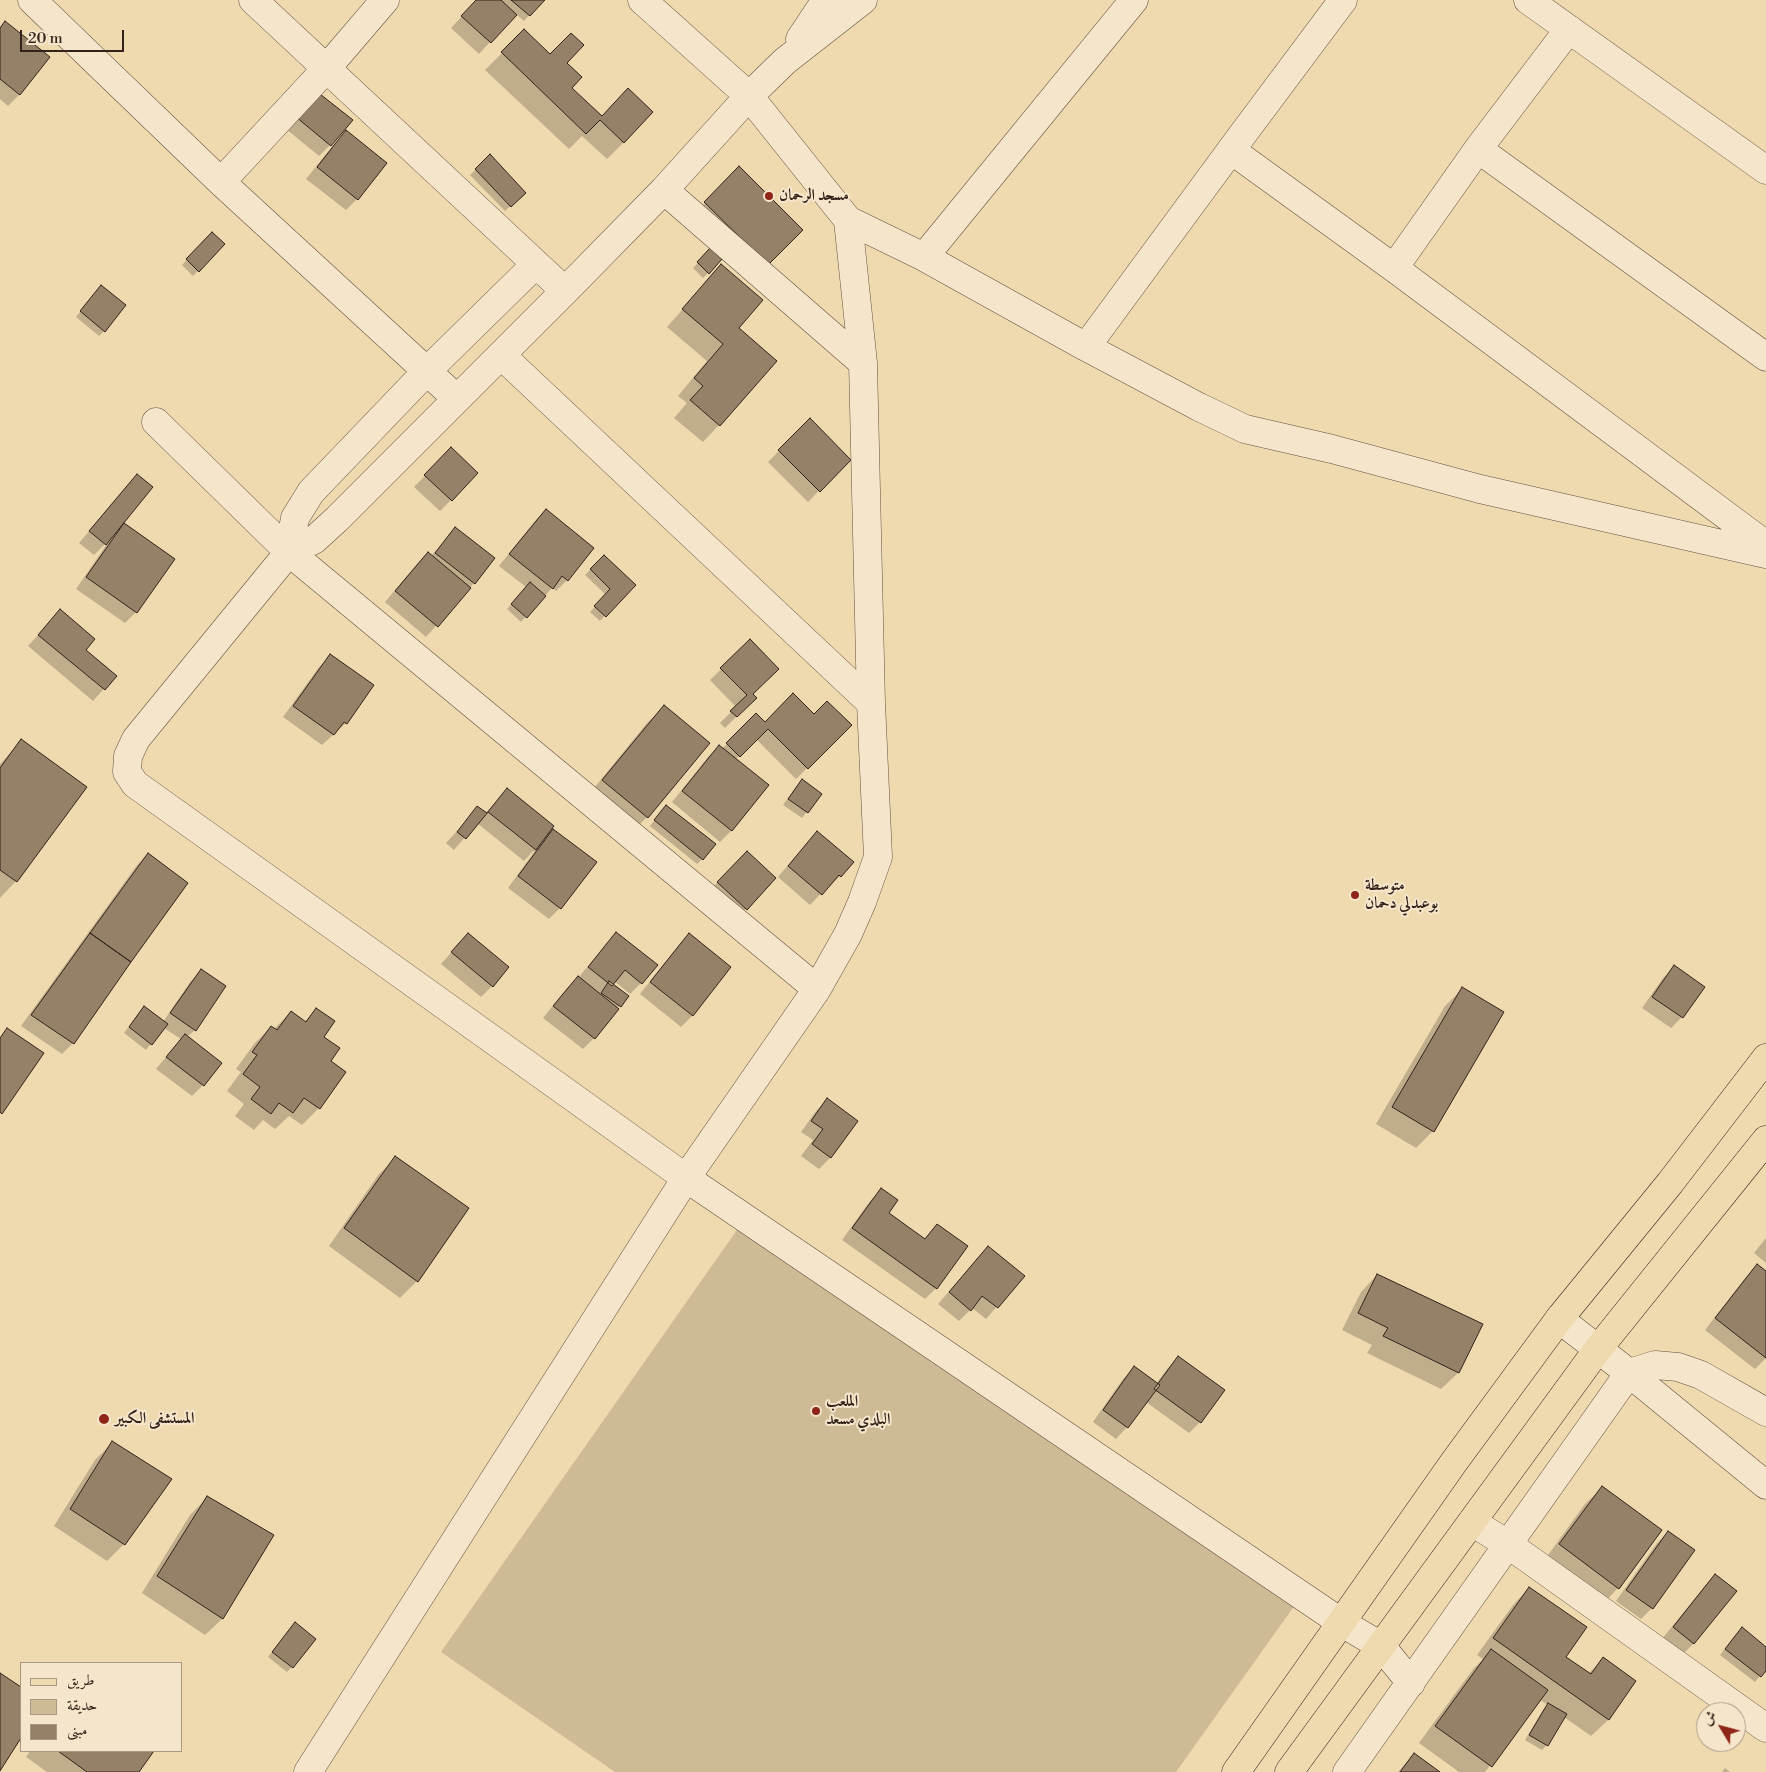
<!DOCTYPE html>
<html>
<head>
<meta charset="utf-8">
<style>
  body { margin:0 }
  #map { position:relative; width:1766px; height:1772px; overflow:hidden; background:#efd9af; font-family:"Libre Bodoni",Amiri,serif }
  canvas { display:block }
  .legend { position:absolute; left:20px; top:1662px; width:162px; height:90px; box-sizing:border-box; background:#f5e6cb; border:1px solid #a79884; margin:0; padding:6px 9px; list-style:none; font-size:15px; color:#33221a }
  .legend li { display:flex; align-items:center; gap:10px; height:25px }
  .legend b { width:25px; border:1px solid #a79884 }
  .north { position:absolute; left:1696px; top:1702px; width:50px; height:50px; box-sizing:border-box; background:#f5e6cb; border:1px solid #a79884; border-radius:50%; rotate:307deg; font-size:14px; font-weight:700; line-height:20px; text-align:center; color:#33221a }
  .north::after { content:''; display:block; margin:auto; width:18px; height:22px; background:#8f2418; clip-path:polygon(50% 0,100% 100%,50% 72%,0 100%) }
  .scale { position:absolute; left:20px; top:30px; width:104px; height:22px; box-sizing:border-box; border:2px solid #33221a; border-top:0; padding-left:6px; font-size:15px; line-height:18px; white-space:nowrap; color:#33221a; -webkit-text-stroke:4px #f5e6cb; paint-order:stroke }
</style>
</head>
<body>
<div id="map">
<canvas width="1766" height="1772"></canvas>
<ul class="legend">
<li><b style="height:6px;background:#efd9af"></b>طريق</li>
<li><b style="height:14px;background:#cfba96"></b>حديقة</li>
<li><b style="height:14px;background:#958167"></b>مبنى</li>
</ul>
<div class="north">ش</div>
<div class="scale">20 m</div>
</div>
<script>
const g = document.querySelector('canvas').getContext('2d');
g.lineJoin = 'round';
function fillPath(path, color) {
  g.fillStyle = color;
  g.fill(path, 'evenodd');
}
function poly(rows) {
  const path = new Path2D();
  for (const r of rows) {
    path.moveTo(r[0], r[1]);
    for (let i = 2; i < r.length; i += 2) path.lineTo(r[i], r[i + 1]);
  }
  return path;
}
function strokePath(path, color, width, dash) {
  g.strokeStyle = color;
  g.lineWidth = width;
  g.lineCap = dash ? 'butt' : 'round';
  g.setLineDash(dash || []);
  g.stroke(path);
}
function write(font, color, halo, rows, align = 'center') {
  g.font = font + ' "Libre Bodoni",Amiri,serif';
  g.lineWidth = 4;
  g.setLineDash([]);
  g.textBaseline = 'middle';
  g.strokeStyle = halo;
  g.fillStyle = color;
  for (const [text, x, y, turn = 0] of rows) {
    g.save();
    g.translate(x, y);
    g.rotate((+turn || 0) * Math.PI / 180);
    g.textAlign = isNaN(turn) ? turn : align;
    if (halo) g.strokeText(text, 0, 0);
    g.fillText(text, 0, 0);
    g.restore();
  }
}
fillPath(poly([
  [746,1217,1295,1605,1176,1772,615,1772,441,1652]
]), '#cfba96');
fillPath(poly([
  [477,0,543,0,524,21,516,14,479,54,451,28],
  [0,29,48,57,19,95,8,106,0,99],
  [524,31,550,56,566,63,571,88,624,142,607,159,582,136,569,149,485,70],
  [300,100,331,144,319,156,280,124],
  [346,132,357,199,346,210,306,179,335,143],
  [490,156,520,198,505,211,470,175],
  [739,168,756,275,694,214],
  [212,233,224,244,193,276,182,265],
  [705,255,708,273,703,278,693,268],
  [721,266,737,328,719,425,703,442,674,418,687,403,678,396,707,361,667,327],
  [96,292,104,331,99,336,76,317],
  [810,420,849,460,808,502,768,462],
  [451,449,451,500,440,511,414,487],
  [137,475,122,524,173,560,136,612,125,623,76,589,107,544,106,543,94,555,79,543],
  [546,510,567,580,556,591,552,588,521,622,507,609,526,587,499,566,535,521],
  [455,529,474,583,426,637,385,602,417,564,428,553,431,556],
  [604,556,634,585,600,621,590,612,606,595,585,575],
  [60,611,84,650,115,676,93,701,28,646],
  [750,641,751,694,755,698,725,728,720,723,736,707,710,680],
  [331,656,346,723,322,745,283,717,319,667],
  [664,707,708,743,647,817,630,834,586,798,647,723],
  [756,715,764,723,814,716,850,725,796,779,756,739,735,760,767,786,731,831,720,842,672,802,708,757,719,746,722,749],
  [22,740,86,787,16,881,0,898,0,764],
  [797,786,820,794,802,818,783,805],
  [507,789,551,829,595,862,560,908,549,919,508,888,534,852,533,851,524,861,477,823,454,850,446,843,478,808,485,814],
  [661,812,702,859,697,864,650,826],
  [806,844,840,876,829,887,828,886,810,905,778,877],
  [747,852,774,878,735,920,706,894],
  [148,854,73,1043,62,1054,21,1026,137,865],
  [616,933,641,983,630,994,614,981,611,984,627,996,594,1038,583,1049,543,1018,567,988,578,978],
  [468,934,492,986,481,997,441,964],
  [689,935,730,968,692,1016,681,1027,640,994,678,946],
  [1675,967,1682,1017,1671,1028,1642,1008,1663,978],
  [201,971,195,1030,187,1037,203,1085,192,1096,156,1069,181,1039,164,1028,146,1050,124,1033,139,1013,163,1022,190,982],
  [1462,989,1433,1131,1416,1148,1376,1124,1445,1006],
  [316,1010,329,1062,344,1073,319,1108,302,1125,289,1116,275,1129,263,1120,254,1130,235,1116,244,1104,227,1091,241,1072,236,1069,254,1044,271,1027,274,1029,291,1012,304,1022],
  [827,1100,856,1121,830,1158,819,1169,801,1156,813,1140,801,1132,816,1111],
  [396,1158,417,1281,400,1298,329,1246,379,1174],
  [881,1190,887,1213,924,1239,937,1225,936,1288,925,1299,842,1240,870,1201],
  [1766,1238,1766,1263,1754,1253],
  [988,1247,1023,1276,986,1319,972,1308,959,1321,938,1304],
  [1757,1266,1766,1272,1766,1358,1755,1369,1705,1330,1746,1277],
  [1377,1275,1458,1373,1441,1389,1367,1353,1372,1345,1342,1330,1361,1292],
  [1178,1358,1223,1390,1200,1422,1189,1433,1146,1402,1127,1427,1116,1439,1093,1422,1123,1379,1134,1368,1156,1384,1167,1369],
  [112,1443,124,1544,107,1561,54,1526,95,1460],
  [1602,1488,1618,1588,1602,1605,1543,1562,1585,1504],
  [207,1498,273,1535,222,1619,205,1635,142,1593,190,1515],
  [1668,1532,1652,1608,1641,1619,1616,1601,1657,1543],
  [1715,1576,1735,1592,1693,1644,1682,1655,1662,1639,1704,1587],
  [1529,1588,1564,1657,1588,1674,1603,1659,1634,1681,1608,1720,1591,1736,1564,1717,1547,1745,1542,1750,1525,1740,1543,1710,1548,1705,1540,1700,1485,1772,1459,1772,1419,1743,1474,1668,1483,1659,1477,1655,1513,1605],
  [290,1629,292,1667,287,1672,268,1657],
  [1736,1634,1766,1648,1766,1669,1755,1682,1720,1655],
  [30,1751,153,1751,138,1772,47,1772,26,1757],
  [1414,1754,1438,1772,1398,1772],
  [1725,1768,1730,1772,1722,1772]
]), '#0003');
const building = poly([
  [476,0,501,0,517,15,491,43,461,16,476,0],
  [511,0,545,0,530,16,511,0],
  [5,21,50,57,20,95,0,79,0,28,5,21],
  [524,29,550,54,571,33,584,45,567,63,582,77,572,88,602,116,628,88,653,112,624,143,600,120,586,134,501,52,524,29],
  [311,87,353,120,331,146,290,112,311,87],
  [346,130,387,163,358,200,317,167,346,130],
  [490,154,526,193,511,207,475,169,490,154],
  [739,166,803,230,768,265,704,202,739,166],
  [212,232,225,244,199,272,186,259,212,232],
  [710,248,722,259,709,274,697,262,710,248],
  [721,264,763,300,739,328,777,361,720,426,690,400,703,386,694,378,723,344,682,309,721,264],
  [101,285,126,305,105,332,80,311,101,285],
  [810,418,851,460,820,492,778,450,810,418],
  [451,447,478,473,452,501,424,475,451,447],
  [137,474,153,487,106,545,89,531,137,474],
  [546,509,594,548,568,581,562,576,553,589,509,554,546,509],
  [124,523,175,559,137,613,86,577,124,523],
  [455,527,495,558,475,584,435,553,455,527],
  [428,552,471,588,438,627,395,591,428,552],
  [604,555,636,585,606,617,594,606,610,589,590,569,604,555],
  [530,582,546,596,527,618,511,604,530,582],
  [60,609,95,639,86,650,117,676,105,690,38,635,60,609],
  [750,639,779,669,753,694,757,698,737,717,730,711,747,695,720,668,750,639],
  [330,654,374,685,347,724,344,722,334,735,293,706,330,654],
  [793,693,814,714,827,701,852,725,808,769,768,729,740,757,726,743,756,713,765,722,793,693],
  [664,705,710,743,648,818,602,780,664,705],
  [21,739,87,787,17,882,0,870,0,768,21,739],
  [719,745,769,785,732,831,682,791,719,745],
  [802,779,822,794,808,813,788,799,802,779],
  [507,788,554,826,536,850,488,812,466,839,457,832,477,806,487,813,507,788],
  [666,805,716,844,703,860,654,820,666,805],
  [553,829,597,862,561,909,518,876,553,829],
  [817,831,854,862,841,877,839,875,822,895,788,866,817,831],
  [747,851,776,878,747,910,717,882,747,851],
  [148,853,188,883,131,962,90,933,148,853],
  [616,932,658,965,642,984,625,970,612,986,588,967,616,932],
  [90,933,131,962,74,1044,31,1015,90,933],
  [468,933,509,967,493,987,451,952,468,933],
  [689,933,731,967,693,1016,650,982,689,933],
  [1674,965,1705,987,1683,1018,1652,997,1674,965],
  [201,969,226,986,196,1031,170,1013,201,969],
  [578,976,619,1009,595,1039,553,1006,578,976],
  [609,981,629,996,621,1007,601,993,609,981],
  [1462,987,1504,1012,1434,1132,1392,1107,1462,987],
  [144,1006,168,1024,152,1045,129,1027,144,1006],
  [316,1008,335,1021,324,1037,340,1048,331,1061,346,1072,320,1109,304,1098,293,1113,279,1103,271,1114,251,1099,260,1087,243,1074,257,1055,252,1052,271,1026,277,1030,291,1011,306,1022,316,1008],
  [7,1028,44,1053,2,1114,0,1112,0,1038,7,1028],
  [185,1034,222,1063,204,1086,166,1057,185,1034],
  [827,1098,858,1121,831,1158,812,1144,823,1129,811,1121,827,1098],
  [395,1156,469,1208,418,1282,344,1228,395,1156],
  [881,1188,898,1200,889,1213,925,1239,937,1224,968,1246,937,1289,852,1228,881,1188],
  [988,1246,1025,1276,998,1308,982,1296,971,1311,949,1292,988,1246],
  [1757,1264,1766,1271,1766,1358,1715,1318,1757,1264],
  [1377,1274,1483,1324,1459,1373,1383,1336,1388,1328,1358,1313,1377,1274],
  [1178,1356,1225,1390,1201,1423,1154,1389,1178,1356],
  [1134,1366,1160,1385,1128,1428,1103,1410,1134,1366],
  [112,1441,172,1479,125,1545,70,1509,112,1441],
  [1602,1486,1662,1530,1619,1589,1559,1544,1602,1486],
  [207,1496,274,1535,223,1619,157,1576,207,1496],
  [1668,1531,1695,1550,1653,1609,1626,1590,1668,1531],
  [1715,1574,1737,1591,1694,1644,1673,1627,1715,1574],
  [1529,1587,1587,1627,1566,1657,1591,1674,1603,1657,1636,1681,1609,1720,1493,1638,1529,1587],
  [295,1622,316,1639,293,1668,272,1652,295,1622],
  [1742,1627,1766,1647,1766,1671,1761,1677,1725,1649,1742,1627],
  [1491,1649,1548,1690,1492,1767,1435,1726,1491,1649],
  [0,1673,21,1687,21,1738,0,1771,0,1673],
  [1548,1703,1567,1714,1548,1746,1529,1735,1548,1703],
  [58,1751,154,1751,139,1772,87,1772,58,1751],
  [1414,1753,1440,1772,1400,1772,1414,1753]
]);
fillPath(building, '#958167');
strokePath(building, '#33221a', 1);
const minor = poly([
  [32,0,221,182,456,398],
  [253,0,565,291],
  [642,0,749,96,848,220,924,257,1086,347,1231,150],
  [1343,0,1231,150,1394,268,1766,545],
  [1528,0,1766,170],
  [800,39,826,0],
  [1478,149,1766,357],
  [221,182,326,69,385,0],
  [664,190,863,363],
  [848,220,863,363,871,703],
  [924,257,1134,0],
  [1394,268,1478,149,1569,29],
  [1086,347,1199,407,1245,429,1332,449,1480,489,1766,554],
  [501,355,871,703,878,857,862,902,848,934,817,989],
  [156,422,289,552],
  [289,552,817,989,686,1178,135,784,127,772,128,756,136,739,289,552],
  [289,552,314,540,337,519,565,291,664,190,749,96,785,61,863,0],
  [289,552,295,518,311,492,427,371,536,264],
  [1559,1319,1629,1373,1766,1485],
  [1472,1522,1509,1545,1766,1728],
  [308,1772,686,1178,1342,1623,1381,1646,1411,1683],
  [1347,1772,1629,1373,1655,1365,1678,1367,1701,1375,1766,1412]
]);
const primary = poly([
  [1236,1772,1454,1462,1559,1319,1670,1183,1766,1058],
  [1289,1772,1598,1349,1766,1140]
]);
strokePath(minor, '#62503f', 29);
strokePath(primary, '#33221a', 29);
strokePath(minor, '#f5e6cb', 28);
strokePath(primary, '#efd9af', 28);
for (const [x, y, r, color] of [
  [769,196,5,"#8f2418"],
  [1355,895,5,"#8f2418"],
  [816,1411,5,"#8f2418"],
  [104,1419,6,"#8f2418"]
]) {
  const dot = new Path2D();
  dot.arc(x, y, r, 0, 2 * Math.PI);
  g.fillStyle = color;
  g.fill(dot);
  strokePath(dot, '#f5e6cb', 2);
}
write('bold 16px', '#33221a', '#f5e6cb', [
  ["مسجد الرحمان",779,196],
  ["متوسطة",1365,886],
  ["بوعبدلي دحمان",1365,904],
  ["الملعب",826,1402],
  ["البلدي مسعد",826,1420],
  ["المستشفى الكبير",115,1419]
], 'left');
</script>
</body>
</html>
